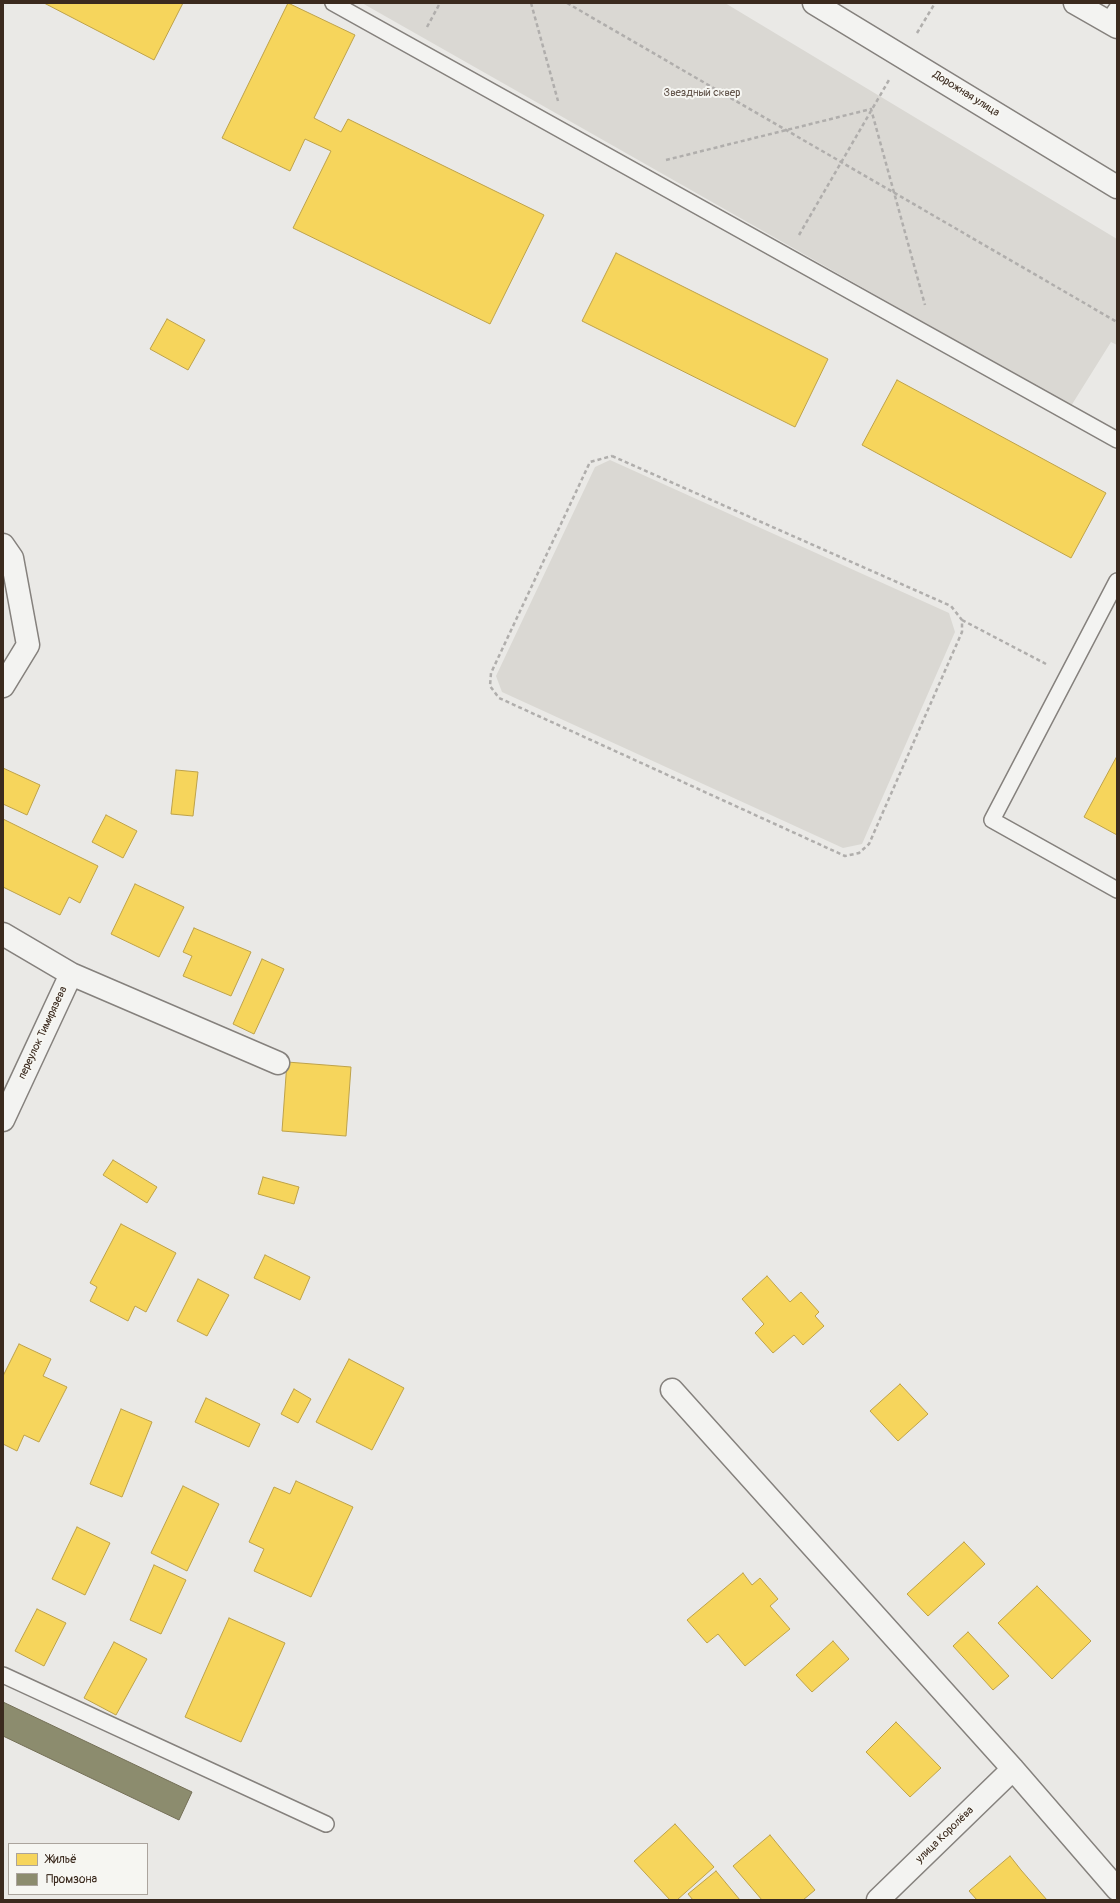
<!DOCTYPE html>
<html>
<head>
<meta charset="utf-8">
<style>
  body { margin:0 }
  #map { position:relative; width:1120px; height:1903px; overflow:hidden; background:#eae9e6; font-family:Pangolin,sans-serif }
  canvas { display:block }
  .frame { position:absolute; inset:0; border:4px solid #3b2a1e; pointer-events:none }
  .legend { position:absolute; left:8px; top:1843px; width:140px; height:52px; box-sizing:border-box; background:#f6f6f2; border:1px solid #aba49d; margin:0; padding:5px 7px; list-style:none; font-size:12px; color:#3b2a1e }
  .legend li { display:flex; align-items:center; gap:8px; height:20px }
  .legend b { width:20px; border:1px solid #aba49d }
</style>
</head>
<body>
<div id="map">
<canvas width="1120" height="1903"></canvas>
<div class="frame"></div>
<ul class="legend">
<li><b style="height:11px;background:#f6d55c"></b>Жильё</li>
<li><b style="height:11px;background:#8c8c6e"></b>Промзона</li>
</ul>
</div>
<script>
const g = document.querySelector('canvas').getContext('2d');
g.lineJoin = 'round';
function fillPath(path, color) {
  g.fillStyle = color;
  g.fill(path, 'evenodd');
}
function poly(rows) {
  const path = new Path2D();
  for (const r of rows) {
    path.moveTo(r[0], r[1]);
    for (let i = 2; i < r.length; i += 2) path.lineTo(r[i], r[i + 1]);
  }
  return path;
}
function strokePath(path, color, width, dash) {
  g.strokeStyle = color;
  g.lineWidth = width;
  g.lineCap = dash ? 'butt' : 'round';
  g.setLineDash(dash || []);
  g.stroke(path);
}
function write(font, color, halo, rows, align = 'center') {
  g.font = font + ' Pangolin,sans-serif';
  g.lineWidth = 4;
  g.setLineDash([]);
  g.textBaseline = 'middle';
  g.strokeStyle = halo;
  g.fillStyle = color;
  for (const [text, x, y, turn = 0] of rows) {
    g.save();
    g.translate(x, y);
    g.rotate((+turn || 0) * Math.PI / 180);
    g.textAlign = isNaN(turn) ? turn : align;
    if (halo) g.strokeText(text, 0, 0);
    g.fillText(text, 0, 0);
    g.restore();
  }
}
fillPath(poly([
  [362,3,725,3,1117,239,1117,345,1111,342,1071,406],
  [610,460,949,613,955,632,862,844,843,848,502,692,496,676,595,467]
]), '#dad8d3');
const homes = poly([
  [44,3,183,3,154,60,44,3],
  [288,3,355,35,314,118,341,132,348,119,544,215,490,324,293,228,331,151,305,139,290,171,222,138,288,3],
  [616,253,828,359,795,427,582,321,616,253],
  [167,319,205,340,188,370,150,349,167,319],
  [897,380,1106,493,1071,558,862,445,897,380],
  [1117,756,1117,835,1084,817,1117,756],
  [3,768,40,785,27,815,3,804,3,768],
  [176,770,198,772,193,816,171,814,176,770],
  [106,815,137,831,123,858,92,842,106,815],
  [3,819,98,866,80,903,69,897,60,915,3,887,3,819],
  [135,884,184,907,159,957,111,934,135,884],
  [194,928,251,952,231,996,183,976,192,956,183,952,194,928],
  [262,959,284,969,254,1034,233,1024,262,959],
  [287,1062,351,1067,346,1136,282,1131,287,1062],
  [113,1160,157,1187,147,1203,103,1175,113,1160],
  [263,1177,299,1187,294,1204,258,1194,263,1177],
  [121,1224,176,1253,146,1312,135,1306,128,1321,90,1301,97,1287,90,1283,121,1224],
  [265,1255,310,1277,300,1300,254,1278,265,1255],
  [767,1276,790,1302,801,1292,819,1312,815,1316,824,1326,803,1345,794,1335,773,1353,755,1333,764,1324,742,1299,767,1276],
  [198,1279,229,1295,207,1336,177,1321,198,1279],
  [19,1344,51,1359,43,1376,67,1387,39,1442,24,1435,17,1451,3,1444,3,1376,19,1344],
  [349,1359,404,1388,372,1450,316,1422,349,1359],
  [900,1384,928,1414,898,1441,870,1411,900,1384],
  [294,1389,311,1399,298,1423,281,1414,294,1389],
  [206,1398,260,1424,249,1447,195,1422,206,1398],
  [121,1409,152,1422,122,1497,90,1484,121,1409],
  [296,1481,353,1507,311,1597,254,1571,264,1549,249,1542,274,1487,290,1494,296,1481],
  [183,1486,219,1504,187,1571,151,1553,183,1486],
  [77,1527,110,1543,85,1595,52,1579,77,1527],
  [964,1542,985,1564,928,1616,907,1594,964,1542],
  [154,1565,186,1580,161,1634,130,1620,154,1565],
  [743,1573,752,1585,760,1578,778,1599,770,1606,790,1629,745,1666,718,1634,707,1643,687,1620,743,1573],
  [1037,1586,1091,1641,1052,1679,998,1623,1037,1586],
  [37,1609,66,1623,44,1666,15,1651,37,1609],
  [229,1618,285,1643,241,1742,185,1717,229,1618],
  [968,1632,1009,1676,993,1690,953,1646,968,1632],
  [833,1641,849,1659,812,1692,796,1675,833,1641],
  [114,1642,147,1659,116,1715,84,1698,114,1642],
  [896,1722,941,1768,910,1797,866,1752,896,1722],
  [675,1824,714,1867,677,1900,670,1900,634,1861,675,1824],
  [770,1835,815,1890,803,1900,762,1900,733,1866,770,1835],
  [1010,1856,1021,1870,1047,1900,977,1900,969,1891,1010,1856],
  [716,1871,740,1900,693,1900,688,1894,716,1871]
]);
fillPath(homes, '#f6d55c');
strokePath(homes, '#bea249', 1);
const industry = poly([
  [3,1702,192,1792,179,1820,3,1736,3,1702]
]);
fillPath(industry, '#8c8c6e');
strokePath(industry, '#746f56', 1);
const service = poly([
  [333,3,1117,440],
  [1108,21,1117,8],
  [1117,581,992,820,1117,890],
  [3,1675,326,1824]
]);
const minor = poly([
  [1075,3,1117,27],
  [3,545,12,558,28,645,3,686],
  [3,934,71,974,3,1120],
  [71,974,278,1063],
  [672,1390,1013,1769,1117,1889],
  [878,1900,1013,1769]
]);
const primary = poly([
  [814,3,1117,187]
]);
strokePath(service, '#85817d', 18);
strokePath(minor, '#85817d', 25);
strokePath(primary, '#85817d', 25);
strokePath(poly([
  [531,3,558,101],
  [567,3,1117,322],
  [427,27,440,3],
  [917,33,935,3],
  [666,160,871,109,925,305],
  [799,235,889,80],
  [612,456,951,606,962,620,962,632,869,844,859,853,845,856,499,698,490,686,491,673,590,462,612,456],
  [962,620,1046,664]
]), '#b0aeac', 2.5, [4, 3]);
strokePath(service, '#f3f3f1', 15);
strokePath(minor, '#f3f3f1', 22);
strokePath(primary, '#f3f3f1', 22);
write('11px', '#605248', '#f6f6f2', [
  ["Звездный сквер",702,93]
]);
write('11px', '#3b2a1e', '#f6f6f2', [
  ["Дорожная улица",966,94,32],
  ["переулок Тимирязева",43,1033,-65],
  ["улица Королёва",945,1835,-44]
]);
</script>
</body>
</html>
